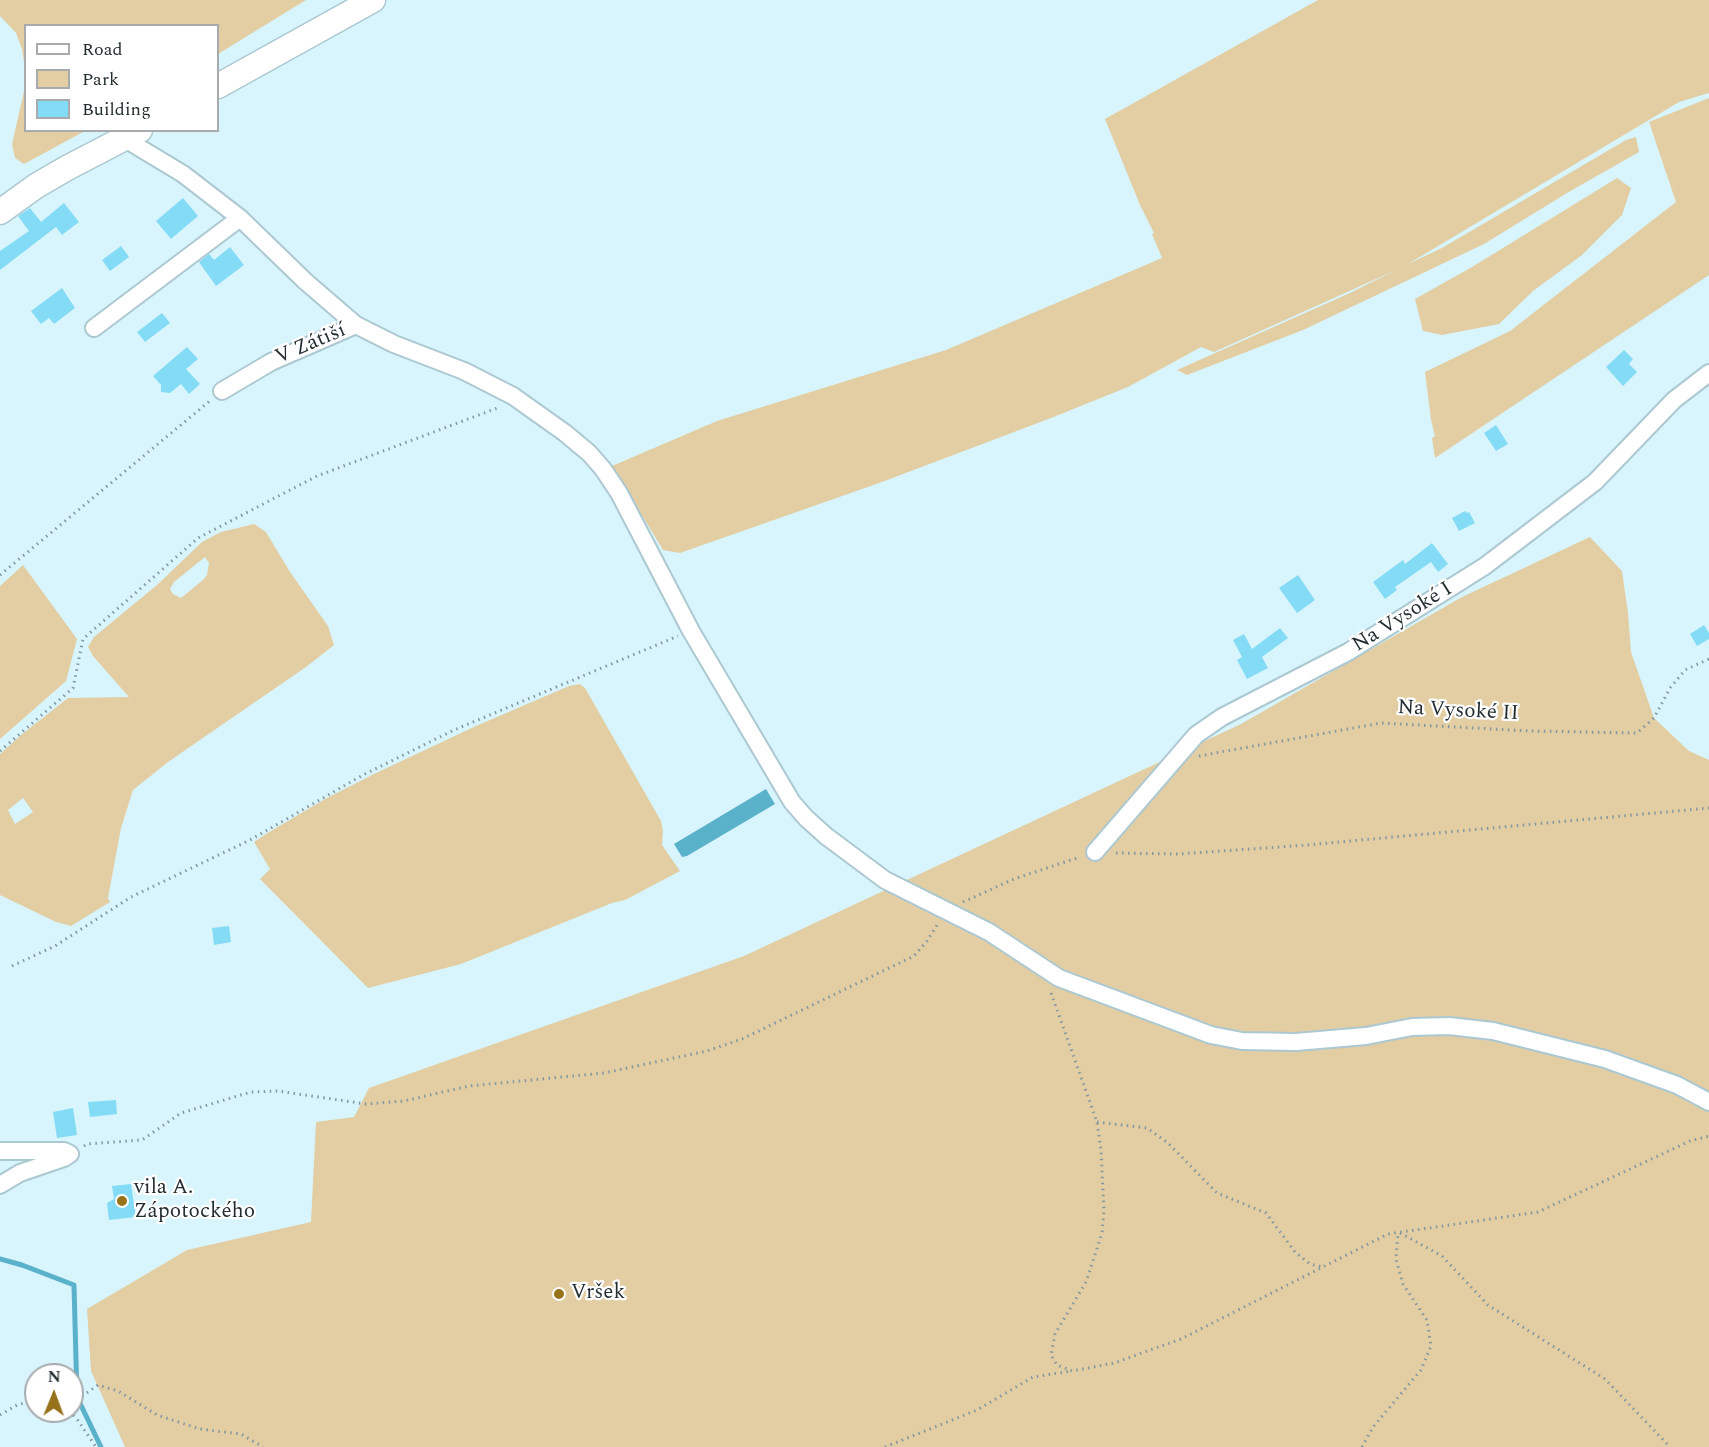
<!DOCTYPE html>
<html>
<head>
<meta charset="utf-8">
<style>
  body { margin:0 }
  #map { position:relative; width:1709px; height:1447px; overflow:hidden; background:#d8f5fe; font-family:Spectral,serif }
  canvas { display:block }
  .legend { position:absolute; left:24px; top:24px; width:195px; height:108px; box-sizing:border-box; background:#fff; border:2px solid #a7abad; margin:0; padding:8px 10px; list-style:none; font-size:18px; color:#232e31 }
  .legend li { display:flex; align-items:center; gap:12px; height:30px }
  .legend b { width:30px; border:2px solid #a7abad }
  .north { position:absolute; left:24px; top:1363px; width:60px; height:60px; box-sizing:border-box; background:#fff; border:2px solid #a7abad; border-radius:50%; rotate:1deg; font-size:16px; font-weight:700; line-height:24px; text-align:center; color:#232e31 }
  .north::after { content:''; display:block; margin:auto; width:21px; height:27px; background:#96721b; clip-path:polygon(50% 0,100% 100%,50% 72%,0 100%) }
</style>
</head>
<body>
<div id="map">
<canvas width="1709" height="1447"></canvas>
<ul class="legend">
<li><b style="height:8px;background:#fff"></b>Road</li>
<li><b style="height:16px;background:#e3cda3"></b>Park</li>
<li><b style="height:16px;background:#84dbf5"></b>Building</li>
</ul>
<div class="north">N</div>
</div>
<script>
const g = document.querySelector('canvas').getContext('2d');
g.lineJoin = 'round';
function fillPath(path, color) {
  g.fillStyle = color;
  g.fill(path, 'evenodd');
}
function poly(rows) {
  const path = new Path2D();
  for (const r of rows) {
    path.moveTo(r[0], r[1]);
    for (let i = 2; i < r.length; i += 2) path.lineTo(r[i], r[i + 1]);
  }
  return path;
}
function strokePath(path, color, width, dash) {
  g.strokeStyle = color;
  g.lineWidth = width;
  g.lineCap = dash ? 'butt' : 'round';
  g.setLineDash(dash || []);
  g.stroke(path);
}
function write(font, color, halo, rows, align = 'center') {
  g.font = font + ' Spectral,serif';
  g.lineWidth = 4.5;
  g.setLineDash([]);
  g.textBaseline = 'middle';
  g.strokeStyle = halo;
  g.fillStyle = color;
  for (const [text, x, y, turn = 0] of rows) {
    g.save();
    g.translate(x, y);
    g.rotate((+turn || 0) * Math.PI / 180);
    g.textAlign = isNaN(turn) ? turn : align;
    if (halo) g.strokeText(text, 0, 0);
    g.fillText(text, 0, 0);
    g.restore();
  }
}
fillPath(poly([
  [0,0,306,0,218,54,218,26,26,26,25,69,22,49,16,33,0,16],
  [1318,0,1709,0,1709,93,1679,102,1408,264,1442,248,1626,140,1636,137,1639,152,1567,193,1484,244,1303,330,1187,375,1177,370,1350,293,1396,270,1214,352,1201,347,1128,387,1051,418,882,482,680,553,663,550,612,466,717,421,946,350,1162,258,1152,234,1154,233,1140,205,1105,119],
  [25,87,26,130,85,131,24,164,15,158,12,144],
  [1709,98,1709,275,1435,458,1432,438,1435,436,1431,420,1425,372,1510,331,1676,202,1649,122],
  [1617,178,1631,188,1622,215,1582,255,1533,291,1499,324,1442,335,1423,331,1415,299,1472,267],
  [254,524,266,532,290,572,328,626,334,645,306,667,168,762,133,790,121,828,108,898,110,902,71,926,56,922,0,895,0,754,21,735,68,698,129,697,93,656,88,647,94,637,157,585,202,542,221,532],
  [205,557,209,563,207,575,203,580,181,598,173,594,170,589,174,582],
  [23,798,33,812,15,824,8,810],
  [1590,537,1622,571,1628,613,1631,652,1654,718,1689,751,1709,760,1709,1447,125,1447,91,1371,87,1309,187,1250,311,1222,316,1122,354,1117,369,1088,744,956,1241,724,1462,597],
  [23,565,77,639,66,681,0,739,0,586],
  [580,684,585,688,661,821,663,831,662,845,680,871,625,900,612,903,461,964,368,988,260,879,270,869,254,842,266,834,325,799,374,774,476,726,569,686]
]), '#e3cda3');
fillPath(poly([
  [766,789,775,804,687,856,682,857,674,844]
]), '#5ab1ca');
strokePath(poly([
  [0,1259,22,1265,74,1285,77,1397,101,1447]
]), '#5ab1ca', 5);
fillPath(poly([
  [183,198,198,216,171,239,156,221],
  [64,203,79,222,62,235,56,227,0,270,0,251,29,231,18,216,30,208,41,222],
  [121,246,129,257,110,271,102,260],
  [230,247,244,265,216,286,199,262,209,254,214,260],
  [62,288,75,308,54,324,49,318,41,324,31,311],
  [162,313,170,323,145,342,137,332],
  [187,347,198,359,186,369,200,384,189,394,181,384,170,393,161,392,161,385,153,376],
  [1624,350,1633,359,1629,364,1637,372,1623,386,1606,367],
  [1496,425,1508,444,1496,451,1484,433],
  [1465,511,1467,513,1469,512,1475,523,1459,531,1452,518],
  [1432,543,1448,564,1438,572,1431,562,1395,587,1397,590,1385,599,1373,582,1403,560,1405,564],
  [1298,575,1315,600,1297,613,1279,588],
  [1704,625,1709,633,1709,639,1697,646,1690,634],
  [1280,628,1288,638,1262,657,1268,668,1247,679,1237,660,1242,657,1233,640,1244,634,1252,649],
  [229,926,231,942,214,945,212,928],
  [116,1100,117,1114,90,1117,88,1102],
  [73,1108,77,1135,57,1138,53,1112],
  [131,1184,136,1217,109,1220,107,1203,114,1199,112,1186]
]), '#84dbf5');
const street = poly([
  [125,139,183,174,240,218,305,281,356,325,394,344,464,371,513,396,565,433,589,453,603,469,619,493,691,631,792,802,806,818,826,836,885,880,989,932,1059,978,1211,1035,1242,1041,1296,1042,1366,1036,1412,1027,1449,1026,1493,1031,1605,1059,1677,1085,1709,1102],
  [94,328,240,218],
  [222,391,271,362,356,325],
  [1095,852,1196,735,1222,717,1348,652,1485,566,1595,482,1674,400,1709,373],
  [0,1151,64,1151,70,1154],
  [0,1185,20,1173,64,1158,70,1154]
]);
const secondary = poly([
  [218,86,373,0],
  [0,212,36,186,67,168,140,130]
]);
strokePath(street, '#acc8d1', 20);
strokePath(secondary, '#acc8d1', 27);
strokePath(poly([
  [0,575,211,400],
  [0,751,73,688,83,639,198,538,317,476,500,407],
  [1199,756,1381,723,1530,731,1637,733,1654,718,1670,688,1685,670,1709,659],
  [1116,853,1179,854,1307,845,1709,808],
  [963,902,1014,879,1080,857],
  [12,966,55,946,131,897,250,840,363,775,454,730,678,636],
  [1051,993,1097,1122,1101,1150,1104,1211,1102,1233,1086,1282,1055,1334,1051,1355,1057,1365,1072,1371,1114,1363,1181,1339,1388,1234,1538,1212,1690,1141,1709,1136],
  [1097,1122,1147,1128,1168,1143,1217,1193,1266,1213,1295,1252,1310,1264,1323,1267],
  [84,1146,87,1144,142,1140,181,1113,251,1092,278,1091,366,1104,404,1101,469,1086,604,1073,707,1051,742,1039,914,956,927,941,937,925],
  [1400,1233,1442,1256,1488,1305,1605,1379,1670,1447],
  [72,1403,98,1385,118,1391,157,1415,200,1429,241,1434,263,1447],
  [69,1411,77,1419,96,1447],
  [0,1415,17,1405,36,1400],
  [885,1447,977,1410,1033,1377,1071,1371],
  [1362,1447,1373,1427,1421,1370,1431,1346,1427,1320,1403,1284,1396,1259,1398,1232]
]), '#83979e', 3, [1.5, 4.5]);
strokePath(street, '#fff', 16);
strokePath(secondary, '#fff', 24);
for (const [x, y, r, color] of [
  [122,1201,6,"#96721b"],
  [559,1294,6,"#96721b"]
]) {
  const dot = new Path2D();
  dot.arc(x, y, r, 0, 2 * Math.PI);
  g.fillStyle = color;
  g.fill(dot);
  strokePath(dot, '#fff', 2);
}
write('21px', '#232e31', '#fff', [
  ["V Zátiší",311,345,-23],
  ["Na Vysoké I",1403,618,-32],
  ["Na Vysoké II",1458,712,3]
]);
write('21px', '#232e31', '#fff', [
  ["vila A.",134,1189],
  ["Zápotockého",134,1213],
  ["Vršek",571,1294]
], 'left');
</script>
</body>
</html>
